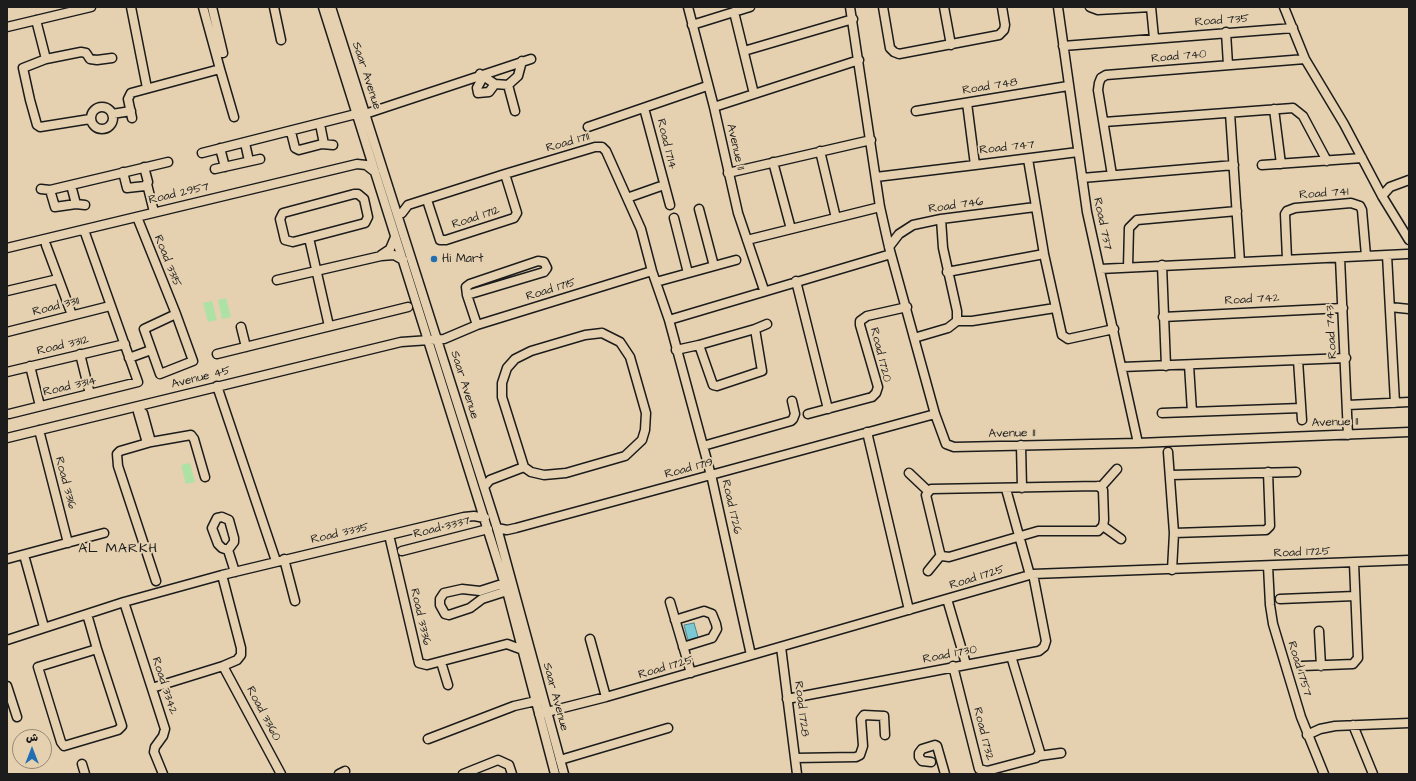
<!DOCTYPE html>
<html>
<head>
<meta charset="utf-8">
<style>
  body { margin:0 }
  #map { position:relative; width:1416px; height:781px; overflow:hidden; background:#e5d1b0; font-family:"Architects Daughter","Playpen Sans Arabic",sans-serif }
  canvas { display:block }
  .frame { position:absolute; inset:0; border:8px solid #1c1c1c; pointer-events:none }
  .north { position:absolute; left:12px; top:729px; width:40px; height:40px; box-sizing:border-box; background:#e5d1b0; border:1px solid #958975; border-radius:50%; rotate:0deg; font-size:11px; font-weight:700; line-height:16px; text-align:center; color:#1c1c1c }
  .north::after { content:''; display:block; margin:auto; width:14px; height:18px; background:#1f6fb2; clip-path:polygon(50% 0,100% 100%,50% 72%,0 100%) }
</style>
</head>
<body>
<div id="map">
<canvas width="1416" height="781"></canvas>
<div class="frame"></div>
<div class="north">ش</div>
</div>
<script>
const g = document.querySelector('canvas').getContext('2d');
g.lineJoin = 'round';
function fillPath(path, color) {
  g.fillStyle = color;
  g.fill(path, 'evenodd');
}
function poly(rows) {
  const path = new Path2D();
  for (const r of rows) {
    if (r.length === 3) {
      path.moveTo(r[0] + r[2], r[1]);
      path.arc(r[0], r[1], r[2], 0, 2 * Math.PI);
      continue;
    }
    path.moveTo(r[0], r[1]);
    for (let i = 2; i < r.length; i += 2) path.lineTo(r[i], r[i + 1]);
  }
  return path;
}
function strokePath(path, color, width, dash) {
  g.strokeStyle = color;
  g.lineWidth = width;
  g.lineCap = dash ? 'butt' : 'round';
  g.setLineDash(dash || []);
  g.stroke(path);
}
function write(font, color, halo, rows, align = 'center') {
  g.font = font + ' "Architects Daughter",sans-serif';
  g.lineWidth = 4;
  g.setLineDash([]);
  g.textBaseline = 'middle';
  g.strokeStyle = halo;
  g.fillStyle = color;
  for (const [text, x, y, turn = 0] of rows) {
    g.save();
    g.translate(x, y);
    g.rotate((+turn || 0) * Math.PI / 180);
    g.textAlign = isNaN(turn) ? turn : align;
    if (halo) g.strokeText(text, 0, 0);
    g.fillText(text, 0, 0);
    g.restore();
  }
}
fillPath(poly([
  [226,298,231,317,222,319,218,300],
  [212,301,217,320,208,322,203,303],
  [190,463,195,482,186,484,181,465]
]), '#ade2a4');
const water = poly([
  [694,623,698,637,688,640,684,625,694,623]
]);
fillPath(water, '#79cad4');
strokePath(water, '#54848a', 1);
const minor = poly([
  [131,7,147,88],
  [212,7,223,53],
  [274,7,281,40],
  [323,7,507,591,555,774],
  [331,7,497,528,564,774],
  [688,7,714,107,738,213,764,290],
  [850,7,880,207,889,247,935,414,946,444,954,447,1138,443,1409,432],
  [883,7,890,48,894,52,899,54,999,35,1004,30,1005,25,1002,7],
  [944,7,951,45],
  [1058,7,1087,212,1138,443],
  [1090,7,1098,10,1151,7],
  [1151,7,1154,38],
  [1284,7,1305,59,1344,124,1382,196,1409,240],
  [734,12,754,94],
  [36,20,46,59],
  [692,25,750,7],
  [7,27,91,7],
  [1226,32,1228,65],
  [1063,46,1293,28],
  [744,51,853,19],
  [220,69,234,117],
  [480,74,495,84,508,85,518,76,522,61],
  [483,77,477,88,478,93,489,92,495,84],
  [508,85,515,111],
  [967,103,975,165,1078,152],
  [714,107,859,60],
  [102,118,11],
  [644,108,670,205],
  [1274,109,1281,164],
  [916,111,1068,86],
  [1230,113,1240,262],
  [112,114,131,111],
  [365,114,531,59],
  [132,118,128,99,131,93,220,69,203,7],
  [90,119,40,127,37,125,30,100,23,68,46,59,81,52,86,53,90,59,97,60,112,58],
  [1104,122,1293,108,1303,116,1327,161],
  [320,124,324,144],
  [588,127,707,86],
  [291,132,295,148,299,150,322,144,333,145],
  [245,143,249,161],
  [220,148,225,167],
  [820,151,836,218],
  [202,153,356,114],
  [1028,159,1044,254,1062,335,1068,339,1114,329],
  [773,162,791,229],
  [1262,165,1362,158],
  [215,169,260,159],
  [123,172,127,188,145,186,148,182,144,167],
  [728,173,871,140],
  [1112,175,1098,90,1099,83,1101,78,1106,75,1305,59],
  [876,177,975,165],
  [1082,178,1234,165],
  [147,184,154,212],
  [71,185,76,204],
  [41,189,50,190,168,162],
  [50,190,55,207,76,204,85,205],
  [354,194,358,194,364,199,368,217,365,223,293,242,285,240,280,219,283,213,354,194],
  [1382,196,1390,187,1409,180],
  [627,198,664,185],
  [427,200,440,240,446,240,514,218,517,213,505,174],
  [699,209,714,266],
  [402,213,408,205,505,174,595,147,602,147,606,151,641,229,652,271,669,320,712,479,751,655],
  [137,217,176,314],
  [674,218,688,273],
  [309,238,329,326],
  [747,240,880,207],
  [46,245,72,315],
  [889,247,899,234,913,225,941,219,1035,207],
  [7,248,357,164,366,165,375,172],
  [381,255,390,249,395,237],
  [1387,255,1395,403],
  [1340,258,1348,435],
  [1287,259,1285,214,1287,211,1295,208,1351,203,1360,206,1362,210,1366,256],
  [1162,265,1166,366],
  [1128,267,1129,228,1137,220,1237,211],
  [1100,269,1407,254],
  [947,272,1044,254],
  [277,280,381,256,394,255,403,260],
  [796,281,828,409],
  [656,282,736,260],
  [7,291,58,279],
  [467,295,544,272,547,268,544,262,538,261,470,284,466,287,467,295,477,325],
  [1390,307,1409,309],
  [176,314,193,361,160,374,144,329,176,314],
  [1163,317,1343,308],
  [669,320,891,254],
  [957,321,972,321,1055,308],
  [241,327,246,347],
  [755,329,762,371,717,386,713,385,699,345,755,329],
  [755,329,767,324],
  [7,332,110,306],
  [602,333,620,342,630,357,646,413,645,430,642,440,625,456,566,473,544,475,531,472,524,467,502,397,502,383,507,368,515,359,531,351,585,335,602,333],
  [914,338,948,328,957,321,957,311,943,248,941,219],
  [676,350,699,345],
  [80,354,90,394],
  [217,354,408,307],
  [129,358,151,350],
  [1298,360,1302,420],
  [1189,365,1192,412],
  [30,366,40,406],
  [1122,367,1346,358],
  [7,372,125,344],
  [217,386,276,561],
  [1348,405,1409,402],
  [1162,413,1301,408],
  [9,414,138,382,84,230],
  [808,414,872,397,876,393,878,387,860,325,860,321,867,316,907,307],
  [39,430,68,543],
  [867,432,909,610],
  [7,438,401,342,444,339,477,325,652,271],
  [147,443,138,412,140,411,143,413,151,442],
  [1021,445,1022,488],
  [703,446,791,421,793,419,795,414,792,401],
  [1168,452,1174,533,1172,570],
  [909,473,928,491],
  [1171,475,1296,472],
  [1098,486,1103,490,1104,520,1103,526,1098,531,1038,531,949,557,942,556,940,553,926,495,931,489,1098,486],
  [484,487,490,480,524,467],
  [1101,487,1117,469],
  [1006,489,1030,575],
  [222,517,229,520,234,538,234,542,228,550,222,548,218,544,212,528,217,518,222,517],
  [1103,526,1121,539],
  [497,528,507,530,516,528,935,414],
  [1174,533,1266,530,1270,526,1268,472],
  [389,535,419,663,427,665,507,644,523,650],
  [228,550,235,572],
  [402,551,488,529],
  [24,555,44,627],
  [7,559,104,533],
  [284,559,295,601],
  [1268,566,1270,605,1273,624,1301,717,1324,774],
  [928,571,941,555],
  [156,581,118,466,117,454,120,451,151,442,191,435,194,439,205,477],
  [505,583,480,591,462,589,444,593,440,599,440,605,445,614,449,615,470,608,482,599,507,591],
  [947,599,966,664],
  [1280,599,1355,596],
  [124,602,165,729,163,736,155,747,154,752,163,774],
  [670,602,691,673],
  [87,614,97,649],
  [675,620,704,611,712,614,716,624,717,629,712,638,683,647],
  [1319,631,1321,666],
  [590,639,606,697],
  [7,640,124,602,222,575,464,517,474,516,485,518],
  [781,647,797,774],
  [97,649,122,726,118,730,64,746,61,742,38,667,97,649],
  [441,662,448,685],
  [223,666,281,774],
  [953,666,979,769,987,771,1036,758,1040,752,1011,656],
  [1302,666,1353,664,1358,658,1354,563],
  [7,686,17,717],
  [152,688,223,666,237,660,241,655,241,648,222,575],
  [787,699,1039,651,1044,647,1046,641,1033,574],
  [539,714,606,697,1033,574,1409,560],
  [1353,725,1373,774],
  [1307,735,1320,729,1335,726,1409,723],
  [428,739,514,706,536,701],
  [1039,756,1061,753],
  [795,758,856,757,860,755,863,746,861,719,864,715,884,716,885,735],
  [560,760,668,728],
  [931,762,922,761,919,757,919,753,922,749,935,745,937,746,945,774],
  [82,764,85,774],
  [339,774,345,771],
  [463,774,498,760,509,765,512,774]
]);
strokePath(minor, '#1c1c1c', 11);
strokePath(minor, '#e5d1b0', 8);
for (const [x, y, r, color] of [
  [434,259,4,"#1f6fb2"]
]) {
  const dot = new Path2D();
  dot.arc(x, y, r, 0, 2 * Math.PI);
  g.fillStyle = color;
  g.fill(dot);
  strokePath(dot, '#e5d1b0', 1.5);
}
write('12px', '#1c1c1c', '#e5d1b0', [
  ["Road 735",1222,21,-4],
  ["Road 740",1179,57,-5],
  ["Saar Avenue",366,76,72],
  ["Road 748",990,87,-9],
  ["Road 1711",568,143,-16],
  ["Road 1714",666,144,76],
  ["Avenue 11",735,147,77],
  ["Road 747",1007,148,-6],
  ["Road 2957",179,194,-13],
  ["Road 741",1324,194,-4],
  ["Road 746",956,206,-8],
  ["Road 1712",476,218,-18],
  ["Road 737",1102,224,78],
  ["Road 3315",167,261,68],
  ["Road 1715",551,290,-17],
  ["Road 742",1252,300,-3],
  ["Road 3311",56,307,-14],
  ["Road 743",1332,332,-93],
  ["Road 3312",63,346,-13],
  ["Road 1720",880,355,76],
  ["Avenue 45",201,378,-14],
  ["Saar Avenue",464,385,73],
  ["Road 3314",70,387,-13],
  ["Avenue 11",1335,423,-2],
  ["Avenue 11",1012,434,-1],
  ["Road 1719",689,469,-15],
  ["Road 3316",65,483,75],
  ["Road 1726",731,507,77],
  ["Road 3337",442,528,-14],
  ["Road 3335",340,534,-13],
  ["Road 1725",1302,553,-2],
  ["Road 1725",977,578,-17],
  ["Road 3336",420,617,77],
  ["Road 1730",950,655,-11],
  ["Road 1725",666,668,-16],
  ["Road 1757",1299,669,73],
  ["Road 3342",164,686,72],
  ["Saar Avenue",555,697,75],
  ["Road 1728",801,709,83],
  ["Road 3360",263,714,62],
  ["Road 1732",983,734,76]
]);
write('12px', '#1c1c1c', '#e5d1b0', [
  ["Hi Mart",442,259]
], 'left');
g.letterSpacing = '1px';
write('14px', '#1c1c1c', '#e5d1b0', [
  ["AL MARKH",118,549]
]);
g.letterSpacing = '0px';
</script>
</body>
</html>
